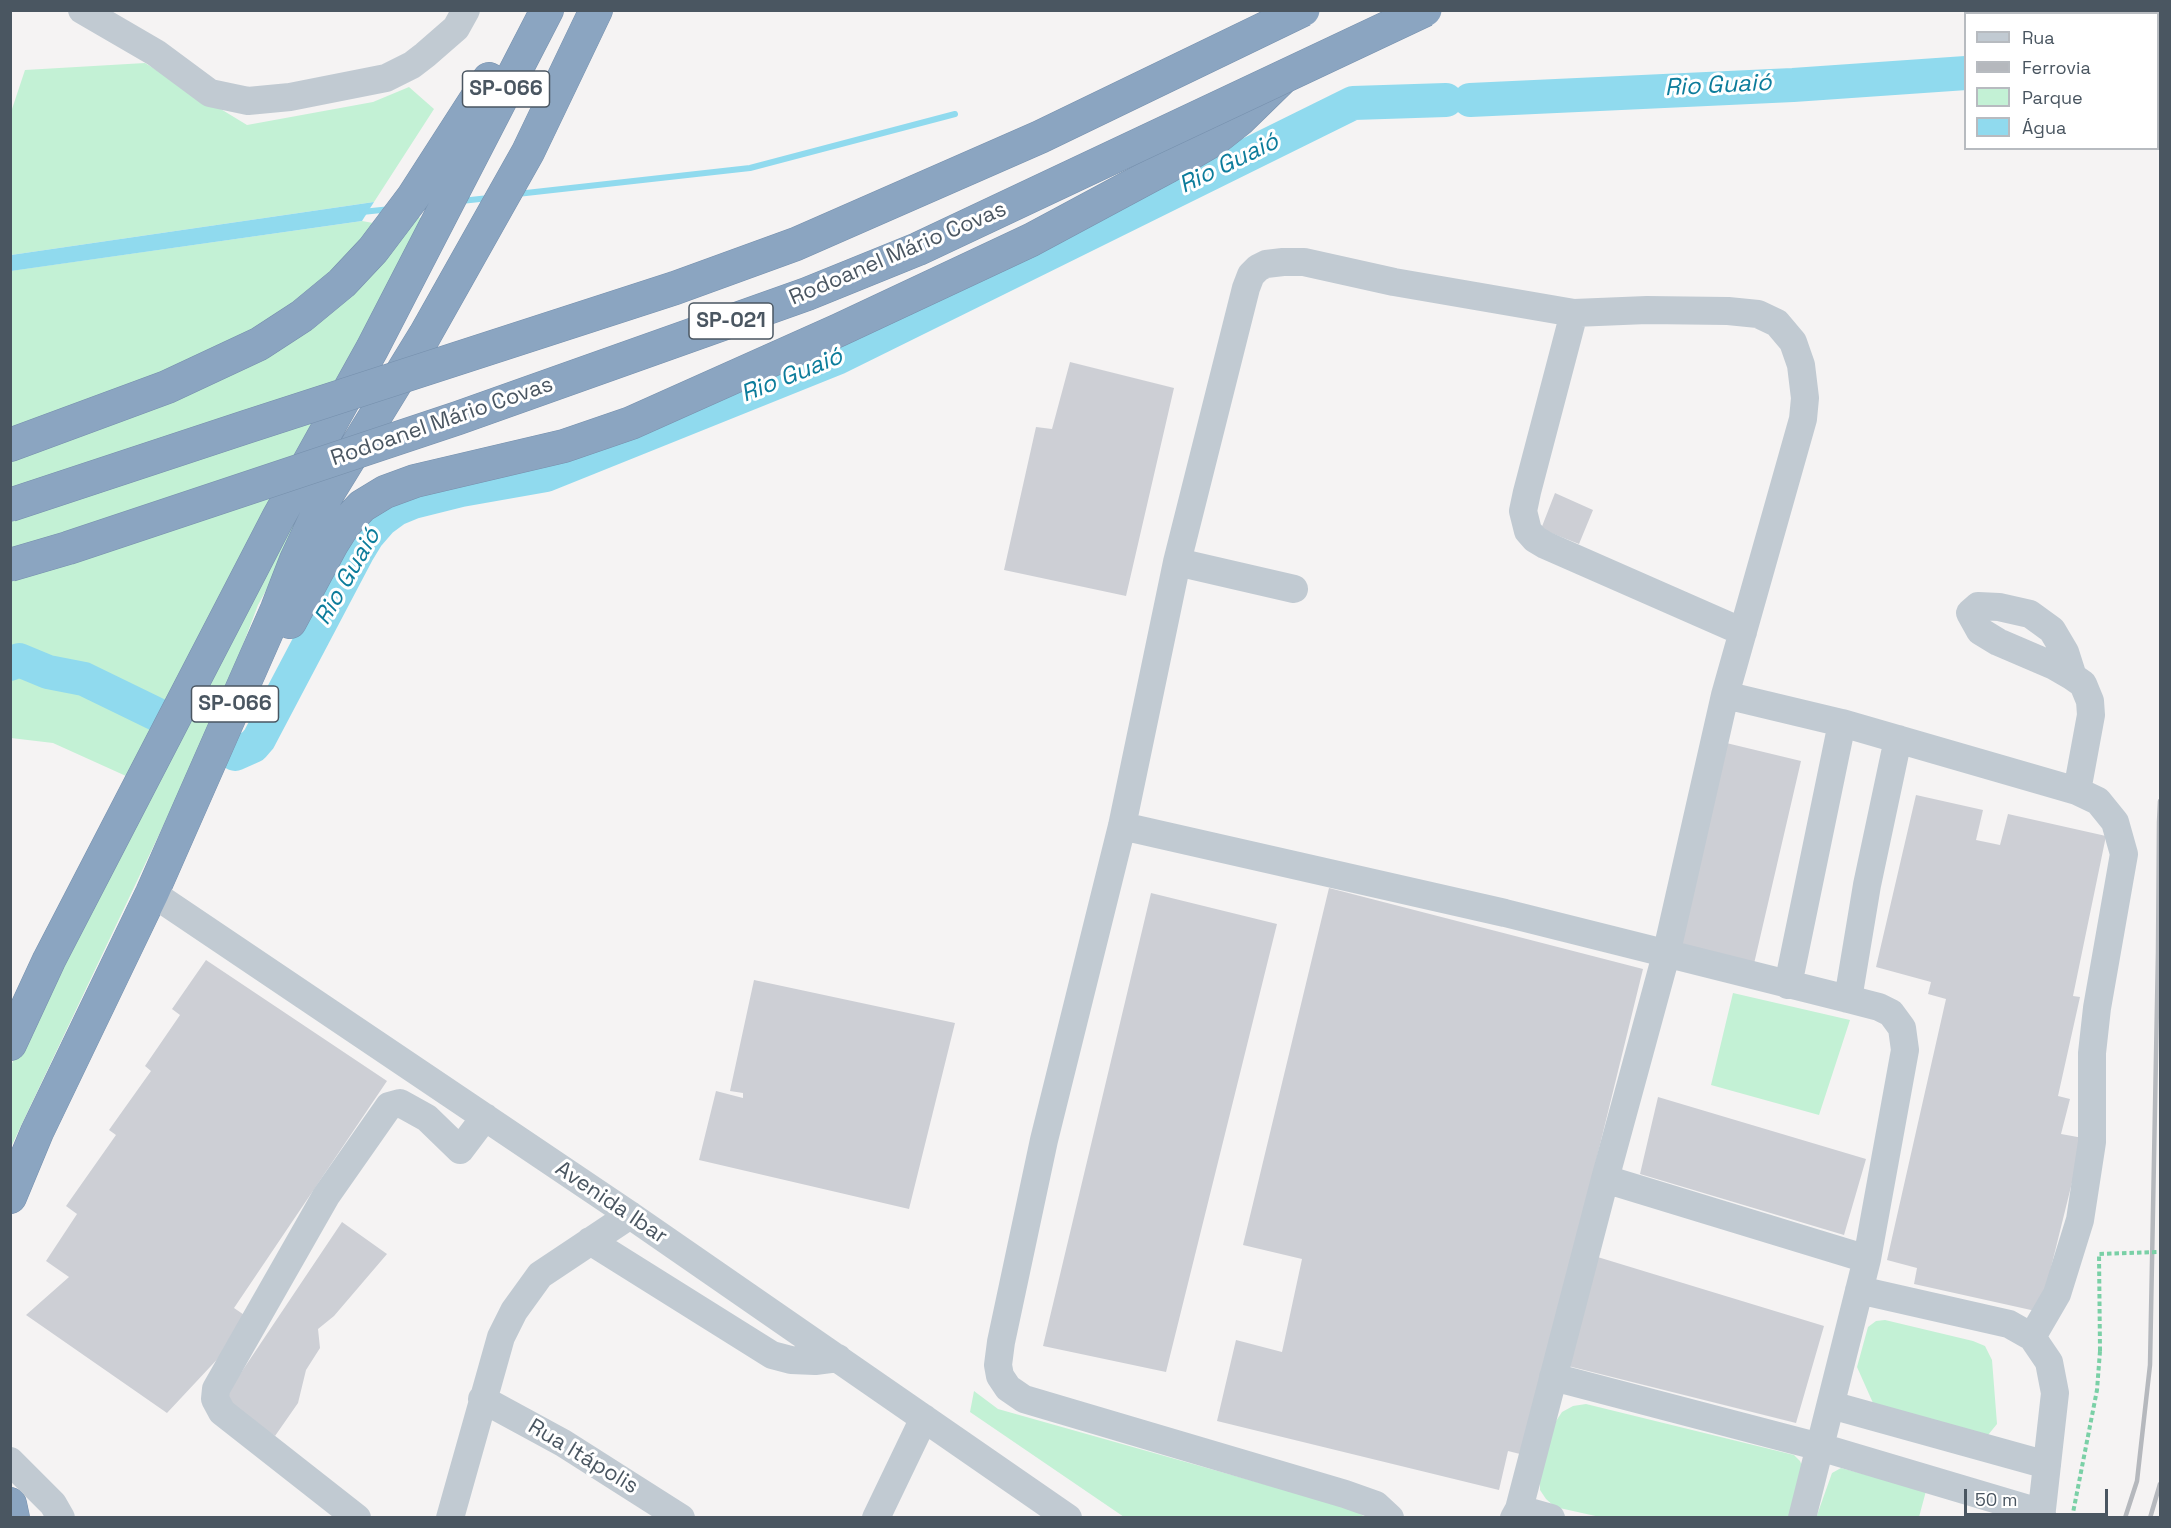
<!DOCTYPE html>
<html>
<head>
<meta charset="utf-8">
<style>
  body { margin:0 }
  #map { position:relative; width:2171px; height:1528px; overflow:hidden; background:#f5f3f3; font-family:"Space Grotesk",sans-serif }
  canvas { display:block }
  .frame { position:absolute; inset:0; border:12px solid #4a5661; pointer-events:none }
  .legend { position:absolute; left:1964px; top:12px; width:195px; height:138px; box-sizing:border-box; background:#fff; border:2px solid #b7bbc0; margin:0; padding:8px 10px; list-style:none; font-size:18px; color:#4a5661 }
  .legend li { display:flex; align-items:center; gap:12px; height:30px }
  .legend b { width:30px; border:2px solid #b7bbc0 }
  .scale { position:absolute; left:1964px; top:1489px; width:144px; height:27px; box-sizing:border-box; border:3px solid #4a5661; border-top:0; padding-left:8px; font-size:18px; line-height:21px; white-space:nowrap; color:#4a5661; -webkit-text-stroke:4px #fff; paint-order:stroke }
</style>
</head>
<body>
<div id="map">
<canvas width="2171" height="1528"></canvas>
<div class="frame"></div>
<ul class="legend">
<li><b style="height:8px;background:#c1cad2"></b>Rua</li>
<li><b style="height:8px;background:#b5b8bd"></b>Ferrovia</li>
<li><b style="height:16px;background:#c3f1d5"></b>Parque</li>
<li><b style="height:16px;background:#90daee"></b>Água</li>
</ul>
<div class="scale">50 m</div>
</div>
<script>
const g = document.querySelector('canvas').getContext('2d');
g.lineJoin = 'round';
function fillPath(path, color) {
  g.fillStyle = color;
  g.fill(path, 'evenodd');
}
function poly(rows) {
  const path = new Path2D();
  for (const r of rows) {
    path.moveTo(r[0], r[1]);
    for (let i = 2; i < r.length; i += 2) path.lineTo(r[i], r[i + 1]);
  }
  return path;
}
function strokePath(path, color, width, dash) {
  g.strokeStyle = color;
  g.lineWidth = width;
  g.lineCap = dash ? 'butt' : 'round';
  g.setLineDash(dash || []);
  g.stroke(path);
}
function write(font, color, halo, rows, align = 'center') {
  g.font = font + ' "Space Grotesk",sans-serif';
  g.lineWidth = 6;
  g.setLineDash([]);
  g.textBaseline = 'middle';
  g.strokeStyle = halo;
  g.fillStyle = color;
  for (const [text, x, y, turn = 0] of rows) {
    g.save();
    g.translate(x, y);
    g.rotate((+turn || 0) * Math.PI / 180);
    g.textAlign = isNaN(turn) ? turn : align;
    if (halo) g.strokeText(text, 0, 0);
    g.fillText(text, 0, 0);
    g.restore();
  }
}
fillPath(poly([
  [145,63,247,125,373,102,409,87,434,109,374,202,11,255,11,112,25,70],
  [424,217,126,776,53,743,11,738,10,271,362,221,373,223],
  [322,488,258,605,219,708,11,1147,11,1066,30,1020,303,497],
  [1733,993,1850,1020,1819,1115,1711,1085],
  [1885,1320,1973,1341,1985,1346,1992,1360,1997,1424,1988,1435,1873,1403,1857,1367,1868,1327,1876,1321],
  [974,1391,998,1409,1324,1501,1359,1513,1365,1517,1124,1517,970,1412],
  [1586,1404,1794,1455,1800,1461,1804,1471,1790,1517,1600,1517,1555,1507,1546,1499,1540,1490,1540,1480,1554,1424,1562,1412,1573,1406],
  [1841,1468,1926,1491,1919,1517,1816,1518,1832,1473]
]), '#c3f1d5');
fillPath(poly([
  [374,202,362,221,11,271,11,255]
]), '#90daee');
strokePath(poly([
  [517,194,750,168,955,114],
  [461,201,489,198],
  [362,212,391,209]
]), '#90daee', 6);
strokePath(poly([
  [2158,59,2160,59],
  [1470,100,1793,85,1966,73],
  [10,664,19,660,48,672,84,679,158,715],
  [235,754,253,746,259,739,357,553,368,535,381,520,396,509,413,502,461,490,546,475,837,358,1353,103,1446,100]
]), '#90daee', 34);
fillPath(poly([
  [1070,362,1174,388,1126,596,1004,570,1036,427,1052,429],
  [1555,493,1593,510,1579,544,1541,529],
  [1718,741,1801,761,1753,968,1672,950],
  [1916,795,1983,810,1976,840,2000,845,2008,814,2106,836,2073,996,2080,997,2058,1096,2070,1099,2061,1134,2083,1138,2040,1312,1914,1284,1917,1268,1887,1260,1946,999,1928,994,1931,982,1876,967],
  [1329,888,1643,969,1524,1455,1508,1451,1499,1490,1217,1421,1236,1340,1282,1352,1302,1259,1243,1245],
  [1151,893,1277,924,1166,1372,1043,1346],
  [206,960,387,1081,234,1308,253,1321,167,1413,26,1315,69,1277,46,1261,77,1214,66,1206,116,1135,109,1130,151,1071,145,1066,180,1015,172,1009],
  [754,980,955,1023,909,1209,699,1160,716,1091,743,1098,743,1093,730,1091],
  [1658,1097,1866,1159,1844,1235,1640,1174],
  [342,1222,387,1254,334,1316,318,1329,320,1348,306,1370,298,1403,275,1436,222,1401],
  [1591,1255,1824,1326,1796,1423,1564,1365]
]), '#cdcfd5');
const highway = poly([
  [10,445,167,387,259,344,302,316,342,283,373,250,413,197,489,79],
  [290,622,332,544,344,525,362,506,385,492,415,481,564,446,631,423,839,330,1031,240,1167,167,1215,139,1239,120,1280,80],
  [10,1044,49,960,278,518,372,349,547,10],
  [10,1197,37,1132,152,893,277,609,296,560,325,498,425,335,528,152,596,10],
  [10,1504,13,1518]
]);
strokePath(highway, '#7690ad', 34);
strokePath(poly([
  [2072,1518,2097,1390,2100,1351]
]), '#7ad0a6', 4, [4.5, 3]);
strokePath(poly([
  [82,10,156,53,210,93,248,101,290,97,386,78,412,65,425,55,456,28,466,10],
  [1574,313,1527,492,1523,511,1528,531,1535,539,1545,545,1743,632],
  [1177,562,1294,589],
  [2073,677,2065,652,2052,630,2030,614,1999,607,1978,606,1970,613,1980,631,1998,642,2054,666,2073,677,2083,684,2090,701,2091,715,2077,791],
  [1725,695,1842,723,2077,791,2098,801,2115,822,2124,854,2097,1008,2092,1053,2092,1142,2080,1220,2057,1294,2032,1337],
  [1122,826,1505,913,1848,999,1879,1007,1891,1013,1902,1028,1905,1050,1867,1259,1802,1518],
  [152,893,630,1215,1068,1518],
  [1788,985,1842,723],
  [1848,999,1867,885,1898,739],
  [1605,1179,1867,1259],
  [590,1241,772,1355,791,1360,815,1361,838,1358],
  [1859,1290,2009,1324,2032,1337,2049,1362,2055,1393,2041,1518],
  [1553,1377,1820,1447,2042,1513],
  [482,1399,563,1443,681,1518],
  [1831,1405,2047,1465],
  [10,1461,53,1504,61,1518],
  [357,1518,222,1412,215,1399,216,1389,326,1196,389,1106,400,1103,427,1118,460,1150,485,1117],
  [450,1518,501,1337,514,1311,540,1275,630,1215],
  [876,1518,924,1418],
  [1390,1518,1376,1505,1345,1494,1024,1399,1008,1388,1000,1376,998,1365,1001,1342,1044,1140,1122,826,1177,562,1246,288,1251,275,1258,268,1266,264,1283,262,1304,262,1394,282,1574,313,1647,310,1728,311,1758,314,1777,323,1793,342,1801,365,1805,398,1803,419,1725,695,1666,955,1605,1179,1519,1509],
  [1514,1518,1519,1509,1551,1518]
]), '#c1cad2', 28);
strokePath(highway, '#8ba5c1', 33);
strokePath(poly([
  [2125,1518,2137,1481,2150,1365,2158,953,2159,822,2160,801],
  [2150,1518,2160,1484]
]), '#b5b8bd', 4.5);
const highwayBridge = poly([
  [10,505,246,427,675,288,796,244,1040,137,1303,10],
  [10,565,68,548,458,418,807,294,918,249,1425,10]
]);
strokePath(highwayBridge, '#7690ad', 34, []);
strokePath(poly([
  [2100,1351,2099,1254,2160,1252]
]), '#7ad0a6', 4, [4.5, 3]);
strokePath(highwayBridge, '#8ba5c1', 33);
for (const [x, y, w] of [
  [506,89,87],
  [731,321,84],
  [235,704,87]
]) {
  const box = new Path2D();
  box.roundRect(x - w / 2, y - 18, w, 36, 4.5);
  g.fillStyle = '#fff';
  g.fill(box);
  strokePath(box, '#4a5661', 1.5);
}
write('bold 21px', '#4a5661', null, [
  ["SP-066",506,89],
  ["SP-021",731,321],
  ["SP-066",235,704]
]);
write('22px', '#4a5661', '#fff', [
  ["Rodoanel Mário Covas",898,254,-23],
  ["Rodoanel Mário Covas",442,422,-19],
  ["Avenida Ibar",611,1203,34],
  ["Rua Itápolis",583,1457,31]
]);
write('italic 24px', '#0c7c9b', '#fff', [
  ["Rio Guaió",1718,86,-3],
  ["Rio Guaió",1229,164,-26],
  ["Rio Guaió",792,376,-22],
  ["Rio Guaió",348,577,-60]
]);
</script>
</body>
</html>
